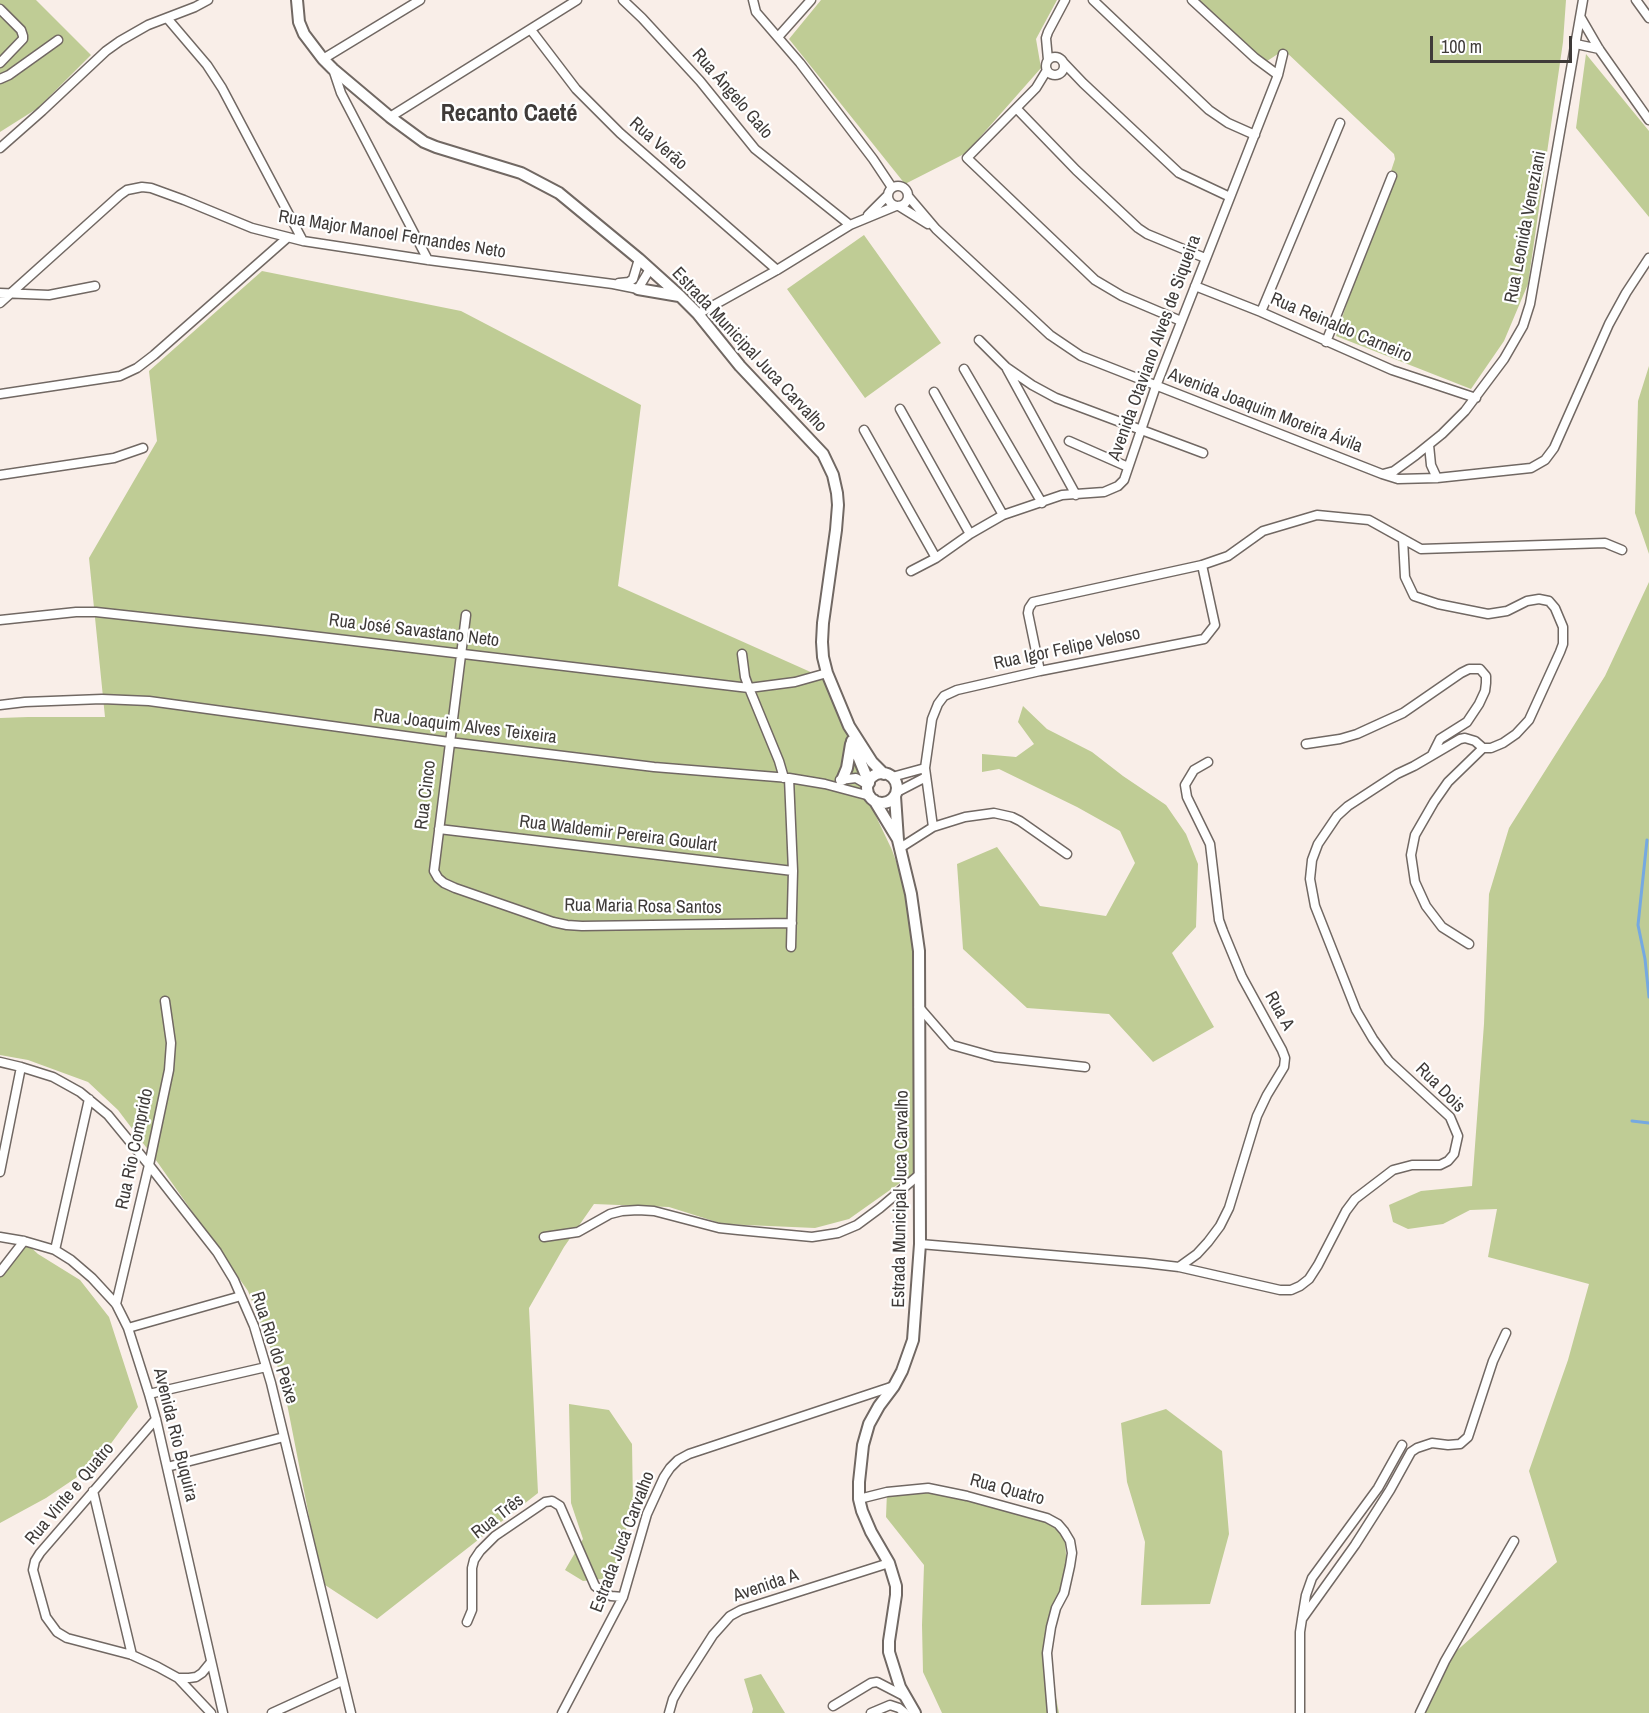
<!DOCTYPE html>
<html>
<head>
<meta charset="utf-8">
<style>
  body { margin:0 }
  #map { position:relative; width:1649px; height:1713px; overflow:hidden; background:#f9eee8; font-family:"Archivo Narrow",sans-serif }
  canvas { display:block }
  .scale { position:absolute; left:1430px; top:36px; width:142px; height:27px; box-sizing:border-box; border:3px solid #3f3b39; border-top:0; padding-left:8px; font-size:18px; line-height:21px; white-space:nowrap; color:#3f3b39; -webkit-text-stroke:4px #fff; paint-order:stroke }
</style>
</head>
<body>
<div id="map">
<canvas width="1649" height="1713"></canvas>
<div class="scale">100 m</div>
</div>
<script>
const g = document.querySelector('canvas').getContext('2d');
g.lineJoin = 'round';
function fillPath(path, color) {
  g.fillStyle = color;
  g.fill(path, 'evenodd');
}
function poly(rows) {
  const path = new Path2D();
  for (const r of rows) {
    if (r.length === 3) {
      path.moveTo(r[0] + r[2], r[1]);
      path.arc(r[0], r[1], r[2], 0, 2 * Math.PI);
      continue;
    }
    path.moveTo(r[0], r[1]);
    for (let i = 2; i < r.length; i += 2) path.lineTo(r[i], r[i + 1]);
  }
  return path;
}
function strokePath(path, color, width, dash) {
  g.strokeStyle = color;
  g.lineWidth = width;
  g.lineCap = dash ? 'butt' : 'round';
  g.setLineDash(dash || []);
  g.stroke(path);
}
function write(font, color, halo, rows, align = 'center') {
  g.font = font + ' "Archivo Narrow",sans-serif';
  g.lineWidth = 4.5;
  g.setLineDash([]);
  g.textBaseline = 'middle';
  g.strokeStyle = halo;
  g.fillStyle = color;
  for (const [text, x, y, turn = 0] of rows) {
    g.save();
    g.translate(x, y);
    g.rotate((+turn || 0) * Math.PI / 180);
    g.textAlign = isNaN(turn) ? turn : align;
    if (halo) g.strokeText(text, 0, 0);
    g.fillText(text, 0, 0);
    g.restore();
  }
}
fillPath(poly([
  [0,0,36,0,91,55,38,108,0,132],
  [821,0,1057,0,1036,39,1041,68,966,153,905,184,789,39],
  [1199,0,1566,0,1563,42,1528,284,1504,341,1471,389,1336,336,1395,159,1394,154,1284,50,1264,63],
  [1586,54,1649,131,1649,217,1576,128],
  [864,235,941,343,865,398,787,289],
  [262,271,461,311,641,405,618,586,824,678,852,742,873,810,892,850,908,895,914,950,915,1002,914,1173,849,1219,815,1228,723,1224,669,1207,594,1204,564,1247,529,1308,538,1493,377,1619,322,1583,282,1378,248,1291,158,1163,118,1110,88,1082,28,1060,0,1055,0,718,28,717,105,717,89,558,157,441,149,371],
  [1649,366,1649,554,1635,513,1638,401],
  [1649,582,1649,1713,1424,1713,1445,1661,1557,1562,1529,1471,1568,1360,1589,1284,1488,1257,1497,1209,1470,1210,1443,1224,1408,1229,1393,1222,1389,1205,1421,1191,1472,1186,1484,1024,1489,894,1509,828,1605,676],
  [1023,706,1047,729,1092,752,1123,776,1166,805,1186,834,1198,864,1196,927,1172,953,1214,1027,1153,1062,1109,1014,1027,1008,963,949,957,864,997,847,1040,906,1106,916,1135,863,1120,831,1077,807,999,769,982,772,982,754,1016,757,1034,744,1018,722],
  [24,1241,38,1254,80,1280,109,1317,138,1407,95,1465,46,1498,0,1523,0,1272],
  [569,1404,609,1410,632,1444,633,1505,612,1578,583,1581,565,1570,583,1539,571,1503],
  [1166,1409,1222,1451,1229,1534,1210,1604,1141,1605,1145,1542,1127,1482,1121,1423],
  [928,1488,1047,1518,1064,1531,1068,1577,1047,1653,1059,1713,942,1713,923,1672,922,1625,924,1565,886,1517,887,1492],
  [761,1674,785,1713,752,1713,753,1709,744,1679]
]), '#bfcc95');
strokePath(poly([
  [1647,840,1638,925,1645,959,1649,997],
  [1632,1121,1649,1123]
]), '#75a9e1', 3);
const minor = poly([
  [623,0,642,18,700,81,755,149,850,225],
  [753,0,756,12,800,63,873,159,891,186,894,187],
  [1093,0,1209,110,1228,123,1255,135],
  [1192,0,1255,58,1278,75],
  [1636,0,1649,18],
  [0,9,21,30,23,36,23,39,0,63],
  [167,18,207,65,222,88,303,241],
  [1581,18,1599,49,1649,120],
  [531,30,576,89,620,133,777,270],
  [778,37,811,0],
  [1576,44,1599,49],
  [1055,66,9],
  [323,59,420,0],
  [1048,60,1046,38,1048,32,1065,0],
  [1063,62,1083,83,1179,173,1230,197],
  [333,69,341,93,428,260],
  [1047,70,1036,88,967,158,1095,280,1122,296,1181,321],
  [0,79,9,75,58,40],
  [1017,109,1076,170,1138,228,1147,234,1205,258],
  [390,117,577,0],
  [0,148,42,111,106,51,120,41,148,25,195,7,208,0],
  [898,196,10],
  [908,196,936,229,1050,335,1081,356,1382,474,1398,479,1437,478,1531,468,1545,460,1554,448,1609,324,1626,293,1649,258],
  [899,206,928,224],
  [868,215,888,195],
  [619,283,629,282,633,279,639,259],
  [1195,286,1261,312,1392,370,1476,398],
  [0,293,49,295,95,286],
  [0,303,120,195,127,190,142,187,151,188,184,200,252,228,303,241,428,260,613,284,638,289,650,269],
  [1261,312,1340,123],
  [698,314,777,270,850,225,896,206],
  [979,340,1006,367,1032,385,1056,398,1203,453],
  [1326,342,1392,176],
  [964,369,1042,503],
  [1007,369,1076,495],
  [934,392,1003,515],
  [0,394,120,376,137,368,154,355,287,238],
  [900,409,970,534],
  [864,430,936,558],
  [1069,441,1128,467],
  [1429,445,1431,465,1437,478],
  [1383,474,1394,471,1416,455,1442,434,1465,411,1504,359,1523,326,1530,304,1583,0],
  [0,475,114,458,143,448],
  [1403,539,1405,577,1414,596,1438,604,1488,614,1507,611,1527,601,1539,599,1549,601,1555,608,1563,627,1563,644,1560,652,1529,720,1516,734,1503,743,1491,748,1483,748],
  [911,571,936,558,970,534,1003,515,1062,495,1104,492,1118,486,1124,480,1156,386,1278,75,1283,54],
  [466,615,434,871,438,878,444,883,455,888,553,922,567,925,582,926,792,923],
  [0,620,76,612,96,612,270,631,749,688,795,682,827,673],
  [742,654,745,677,749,688,779,761,784,778],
  [1040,671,1028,613,1029,608,1033,602,1202,565,1228,556,1263,531,1317,515,1369,520,1421,549,1605,543,1622,550],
  [0,705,25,702,102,699,149,701,449,742,654,767,789,778,825,784,870,796],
  [1306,744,1340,739,1357,734,1403,713,1461,673,1469,669,1480,669,1486,676,1486,683,1485,691,1479,704,1467,722,1440,739,1432,755],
  [892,777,925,768],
  [789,778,793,871,791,947],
  [840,780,856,778,868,785],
  [897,792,926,777],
  [933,827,925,768,932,719,938,704,944,696,957,690,1040,671,1204,639,1215,625,1202,565],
  [439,829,793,871],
  [900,848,933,827,965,817,994,813,1012,817,1020,821,1067,854],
  [919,1007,952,1045,995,1057,1085,1067],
  [0,1062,21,1067,53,1077,80,1092,108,1115,149,1165,217,1252,234,1280,254,1326,271,1383,351,1713],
  [0,1172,21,1067],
  [0,1237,24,1241,55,1250,71,1260,92,1278,116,1304,128,1328,149,1394,156,1419,223,1713],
  [544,1237,578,1232,610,1214,622,1211,638,1210,654,1211,719,1228,738,1230,812,1237,838,1233,857,1225,880,1208,920,1174],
  [920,1244,1145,1263,1179,1267,1280,1290,1291,1290,1300,1286,1309,1279,1318,1265,1346,1211,1355,1199,1393,1170,1412,1165,1440,1165,1448,1161,1454,1154,1458,1136,1450,1117,1389,1061,1373,1039,1356,1010,1315,906,1310,879,1312,860,1318,844,1337,816,1348,806,1397,774,1414,766,1460,739,1465,738,1475,741,1483,748,1448,782,1434,802,1415,835,1411,855,1415,882,1426,906,1442,927,1469,944],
  [55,1250,89,1099],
  [1179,1267,1197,1254,1208,1242,1220,1226,1229,1208,1257,1116,1267,1095,1284,1067,1285,1058,1282,1050,1242,977,1223,931,1219,920,1210,844,1187,797,1185,785,1194,770,1208,762],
  [0,1272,24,1241],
  [116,1304,149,1165,169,1070,171,1043,165,1001],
  [128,1328,241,1296],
  [149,1394,266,1367],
  [156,1419,40,1553,35,1561,33,1570,46,1617,57,1632,67,1638,132,1655,158,1667,178,1678,211,1713],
  [167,1467,284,1437],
  [93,1491,132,1655],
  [859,1499,887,1492,928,1488,967,1496,1047,1518,1058,1524,1064,1531,1070,1541,1072,1553,1070,1566,1064,1593,1056,1608,1051,1627,1047,1653,1052,1713],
  [1302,1619,1306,1595,1312,1578,1378,1488,1402,1445],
  [467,1622,472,1610,472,1568,474,1560,480,1551,495,1536,545,1502,552,1501,560,1506,595,1586,603,1592,611,1596,623,1597],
  [178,1678,189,1678,196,1677,202,1673,211,1662],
  [833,1706,871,1683,877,1682,904,1696],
  [272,1713,342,1681],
  [562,1713,623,1597,647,1514,664,1477,670,1468,678,1460,689,1454,894,1386],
  [669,1713,673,1699,681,1685,713,1635,730,1616,741,1610,889,1563],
  [871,1713,890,1705,899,1708,905,1713],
  [1300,1713,1300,1632,1302,1619,1355,1545,1390,1490,1411,1452,1417,1448,1432,1443,1448,1445,1460,1444,1468,1437,1493,1361,1506,1333],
  [1420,1713,1445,1661,1514,1541]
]);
const tertiary = poly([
  [297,0,299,22,304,34,323,59,333,69,390,117,424,142,436,147,521,173,559,193,639,259,680,296,698,314,740,366,823,454,833,475,837,493,838,505,836,530,823,623,822,642,823,657,827,673,849,726,872,762,884,774],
  [638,289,679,296],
  [852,741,869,783],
  [882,788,15],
  [842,780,847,768,851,744],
  [895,796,898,840,911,894,919,951,920,1244,913,1340,902,1371,894,1386,879,1406,869,1424,863,1445,859,1482,859,1499,862,1511,871,1532,889,1563,896,1586,896,1595,889,1641,889,1652,900,1687,915,1713],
  [874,800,897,838]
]);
strokePath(minor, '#716863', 11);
strokePath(tertiary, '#716863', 14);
strokePath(minor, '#fff', 8);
strokePath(tertiary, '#fff', 10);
write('18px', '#3f3b39', '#fff', [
  ["Rua Ângelo Galo",732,94,49],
  ["Rua Verão",658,144,41],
  ["Rua Leonida Veneziani",1526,227,-79],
  ["Rua Major Manoel Fernandes Neto",392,235,9],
  ["Rua Reinaldo Carneiro",1341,328,23],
  ["Avenida Otaviano Alves de Siqueira",1155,348,-70],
  ["Estrada Municipal Juca Carvalho",749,350,47],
  ["Avenida Joaquim Moreira Ávila",1265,411,21],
  ["Rua José Savastano Neto",414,631,7],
  ["Rua Igor Felipe Veloso",1067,649,-12],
  ["Rua Joaquim Alves Teixeira",465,727,7],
  ["Rua Cinco",426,795,-83],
  ["Rua Waldemir Pereira Goulart",618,834,7],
  ["Rua Maria Rosa Santos",643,907,1],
  ["Rua A",1279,1011,61],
  ["Rua Dois",1440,1088,45],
  ["Rua Rio Comprido",135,1149,-78],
  ["Estrada Municipal Juca Carvalho",901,1199,-89],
  ["Rua Rio do Peixe",274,1348,72],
  ["Avenida Rio Buquira",175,1435,76],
  ["Rua Quatro",1007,1490,15],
  ["Rua Vinte e Quatro",70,1494,-50],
  ["Rua Três",498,1517,-38],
  ["Estrada Jucá Carvalho",623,1542,-69],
  ["Avenida A",766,1586,-19]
]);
write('bold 24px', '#3f3b39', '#fff', [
  ["Recanto Caeté",509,115]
]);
</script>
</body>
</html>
